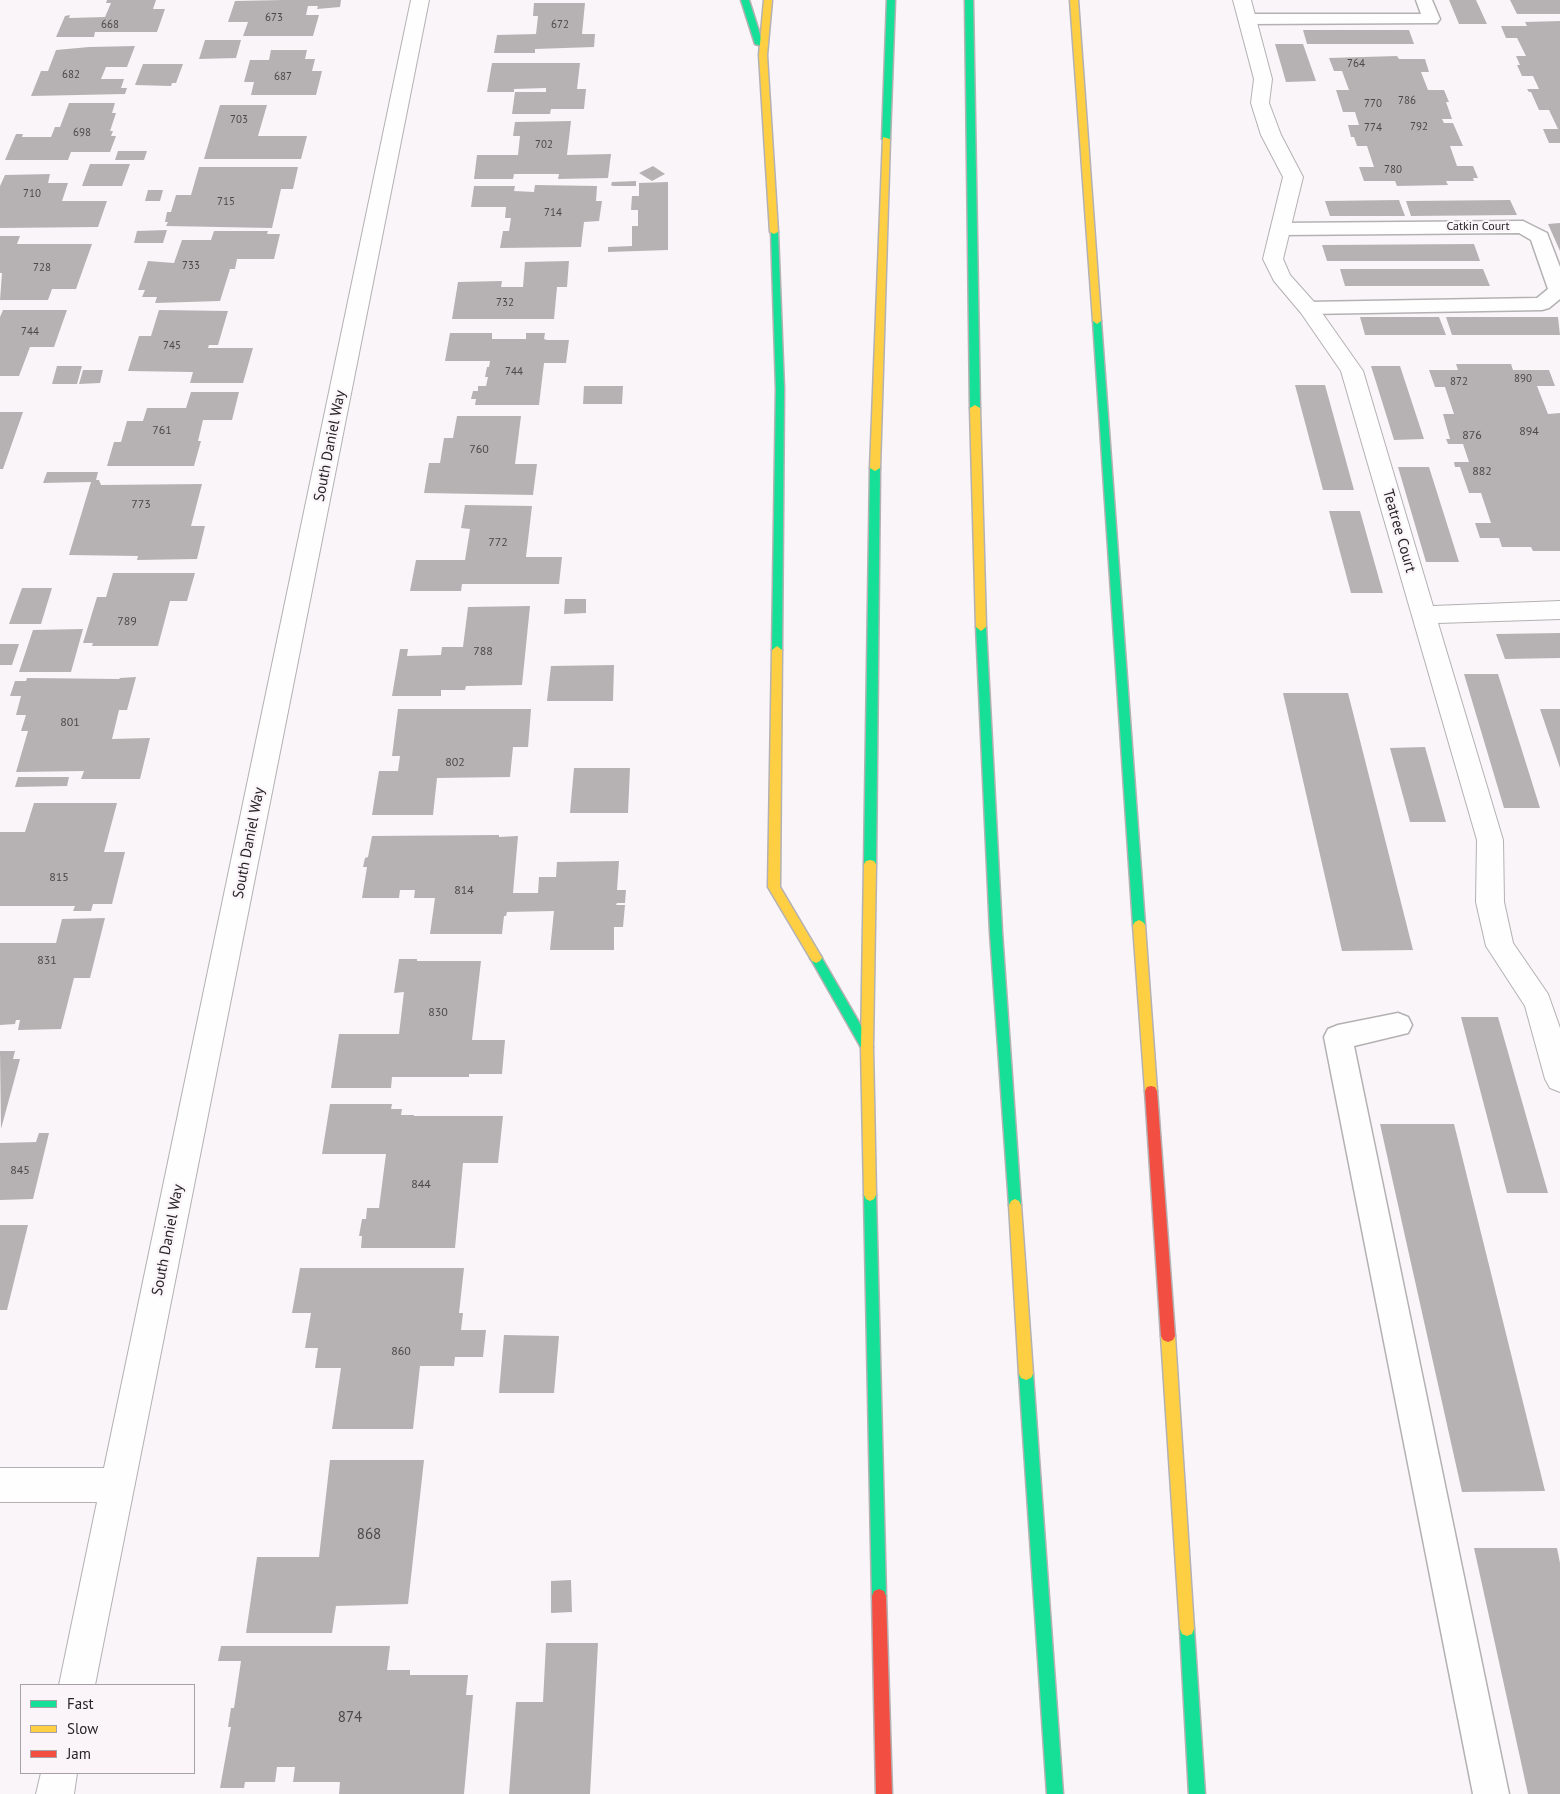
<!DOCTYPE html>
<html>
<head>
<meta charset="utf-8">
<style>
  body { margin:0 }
  #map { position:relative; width:1560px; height:1794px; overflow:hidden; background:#faf5f8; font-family:"PT Sans",sans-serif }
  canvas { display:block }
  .legend { position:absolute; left:20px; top:1684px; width:175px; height:90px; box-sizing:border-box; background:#fbf4f9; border:1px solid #a6a1a5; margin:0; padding:6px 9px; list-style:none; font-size:15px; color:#262426 }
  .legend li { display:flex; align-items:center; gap:10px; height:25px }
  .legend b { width:25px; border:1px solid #a6a1a5 }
</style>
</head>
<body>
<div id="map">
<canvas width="1560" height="1794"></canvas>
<ul class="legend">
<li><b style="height:6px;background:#16e098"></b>Fast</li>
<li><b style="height:6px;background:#ffcf43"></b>Slow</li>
<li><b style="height:6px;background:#f24e42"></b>Jam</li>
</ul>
</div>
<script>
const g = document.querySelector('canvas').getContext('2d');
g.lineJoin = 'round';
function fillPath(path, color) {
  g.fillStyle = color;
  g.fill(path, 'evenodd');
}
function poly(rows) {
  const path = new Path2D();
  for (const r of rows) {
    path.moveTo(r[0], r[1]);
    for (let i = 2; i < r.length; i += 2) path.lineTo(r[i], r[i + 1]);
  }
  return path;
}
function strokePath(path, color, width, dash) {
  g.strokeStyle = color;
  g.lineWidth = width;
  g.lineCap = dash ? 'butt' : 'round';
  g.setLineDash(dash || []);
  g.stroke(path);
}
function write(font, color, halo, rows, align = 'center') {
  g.font = font + ' "PT Sans",sans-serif';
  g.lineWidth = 4.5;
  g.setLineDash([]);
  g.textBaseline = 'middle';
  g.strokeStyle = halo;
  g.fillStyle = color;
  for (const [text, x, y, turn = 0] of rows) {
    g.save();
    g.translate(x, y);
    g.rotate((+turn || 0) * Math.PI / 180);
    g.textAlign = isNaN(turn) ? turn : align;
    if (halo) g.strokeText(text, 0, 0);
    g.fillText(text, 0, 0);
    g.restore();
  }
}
fillPath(poly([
  [107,0,156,0,153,9,165,9,157,32,95,32,94,37,56,37,65,16,70,15,69,18,105,17,111,3,106,3],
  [283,0,341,0,340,7,317,9,318,6,308,6,306,15,319,15,313,36,243,36,248,22,228,22,235,1],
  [1449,0,1476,0,1487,24,1459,24],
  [1510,0,1560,0,1560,14,1517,14],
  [534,3,585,3,582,34,595,34,594,47,535,49,535,53,494,53,497,35,536,34,538,16,533,16],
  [1560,21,1560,143,1549,143,1543,129,1558,129,1549,110,1539,110,1531,92,1529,92,1527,89,1539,89,1533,76,1522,76,1517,65,1520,65,1516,56,1526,56,1517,38,1506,38,1501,26,1527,26,1525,22],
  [1303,30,1409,30,1414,44,1307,44],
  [205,40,241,40,236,58,199,59],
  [1275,44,1303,44,1316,81,1286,82],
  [135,46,127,67,106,67,101,79,124,79,121,88,127,88,125,94,31,96,41,71,48,71,56,50,89,47],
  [271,50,307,50,305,59,315,59,312,71,322,71,316,95,251,95,254,82,244,82,250,60,269,60],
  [1397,56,1399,59,1425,59,1429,72,1421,72,1428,90,1444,90,1449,102,1446,102,1452,119,1442,119,1444,123,1453,123,1463,146,1450,146,1457,166,1473,166,1478,178,1473,178,1474,181,1446,181,1448,185,1397,186,1395,181,1364,181,1359,167,1374,167,1367,146,1357,146,1354,137,1351,137,1348,125,1359,125,1355,112,1343,112,1336,90,1349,90,1342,71,1334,71,1329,58],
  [492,63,580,63,577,89,586,89,584,109,551,109,550,114,512,114,515,92,546,92,546,88,514,89,514,92,487,92],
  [143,64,183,64,176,83,172,83,171,86,135,85],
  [69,103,115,103,112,113,116,113,110,131,113,131,111,136,116,136,110,152,71,152,68,160,5,160,16,134,23,134,22,137,51,137,55,127,60,127],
  [220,105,267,105,258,136,307,136,301,159,204,159],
  [571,121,567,155,611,154,608,178,558,179,559,174,514,174,513,179,474,179,477,155,518,155,520,136,513,136,515,122],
  [118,151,147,151,144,160,115,160],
  [90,164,130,164,122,186,82,186],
  [653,166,665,174,652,181,639,173],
  [199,167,298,167,293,189,281,189,272,228,166,226,168,222,165,222,167,212,171,212,176,195,191,195],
  [50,174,48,183,68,183,62,201,107,201,98,227,0,228,0,186,5,175],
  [636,181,636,186,613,186,611,185,612,182],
  [668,182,668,250,608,252,608,247,632,246,632,226,638,226,638,210,631,210,632,196,639,196,639,183],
  [535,185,597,186,596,201,602,201,599,221,584,222,581,247,500,248,503,231,509,231,511,218,505,218,506,207,471,207,474,186,515,186,514,191,534,192],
  [148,190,163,190,160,201,145,201],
  [1399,200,1405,216,1330,216,1325,201],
  [1510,200,1517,215,1411,216,1406,201],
  [1560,223,1560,251,1548,224],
  [167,230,163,243,134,243,137,231],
  [214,231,268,231,267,234,280,234,274,259,237,259,235,269,230,269,220,301,155,303,157,297,142,297,145,290,138,290,148,261,174,263,182,240,211,240],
  [0,236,20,236,17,244,92,244,76,289,52,289,48,300,0,300,2,273,0,273],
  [1474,244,1480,261,1327,261,1322,245],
  [569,261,567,287,557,287,554,319,452,319,458,282,502,281,501,287,523,287,525,262],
  [1340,269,1483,269,1490,286,1345,286],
  [3,310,67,310,54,347,30,347,19,376,0,376,0,317],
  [159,310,228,311,218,345,209,345,208,348,253,348,243,383,190,383,193,372,128,371,139,336,151,336],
  [1360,317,1439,317,1446,335,1365,335],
  [1446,317,1558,317,1560,335,1452,335],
  [450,333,492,333,492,339,526,339,526,333,545,333,544,339,547,340,569,340,566,363,544,363,539,405,475,405,476,399,471,399,473,391,478,391,478,386,486,386,488,377,485,377,487,367,489,367,490,361,445,361],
  [1456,364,1511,364,1513,370,1549,370,1555,386,1537,386,1548,414,1560,413,1560,551,1533,551,1531,547,1502,547,1499,538,1480,538,1475,523,1491,523,1481,493,1469,493,1460,467,1455,467,1454,462,1469,462,1463,444,1448,444,1446,439,1450,439,1443,414,1454,414,1445,387,1435,387,1429,370,1458,370],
  [57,366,82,366,77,384,52,384],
  [1371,366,1400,366,1424,439,1394,440],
  [83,370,103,370,100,383,79,384],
  [1295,385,1325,385,1354,490,1323,490],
  [584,386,623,386,622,404,583,404],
  [191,392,239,392,232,420,203,420,198,441,201,441,194,466,107,466,114,442,121,442,127,421,143,421,147,408,186,408],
  [0,412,23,412,3,469,0,469],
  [457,416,521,416,515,464,537,464,533,495,424,493,429,463,440,463,444,438,453,438],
  [1398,467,1429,467,1459,562,1426,562],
  [47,472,98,472,96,480,99,480,101,485,202,484,191,526,205,526,197,559,137,560,138,556,69,555,91,482,43,483],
  [465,505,532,506,526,557,562,557,559,584,462,584,461,591,410,591,416,560,465,560,470,529,461,528],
  [1329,511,1360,511,1383,593,1351,593],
  [113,573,195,573,187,601,170,601,158,646,92,646,93,643,83,643,97,597,106,597],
  [22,588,52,588,41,624,9,624],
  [565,599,586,599,586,613,564,614],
  [530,606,522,685,466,686,465,690,441,690,441,696,392,696,400,649,408,649,407,656,441,655,442,647,463,647,468,607],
  [83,629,71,672,19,672,33,630],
  [1560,633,1560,658,1505,659,1496,634],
  [0,644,19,644,12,665,0,665],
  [614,665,613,701,547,701,551,666],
  [1464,674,1498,674,1540,808,1504,808],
  [136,677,127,710,119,710,112,739,150,738,140,779,81,779,84,771,16,772,28,731,21,731,26,715,16,715,21,696,10,696,15,681,26,681,27,678,119,679,120,678],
  [1283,693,1348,693,1413,950,1342,951],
  [398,709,531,709,528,747,513,747,510,777,437,778,433,815,372,815,379,771,398,771,400,756,392,756],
  [1540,709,1560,709,1560,768],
  [1425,747,1446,822,1410,822,1390,748],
  [574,768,630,768,628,813,570,813],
  [18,777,69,777,67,786,15,787],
  [34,803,117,803,104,852,125,852,112,904,93,904,91,911,73,911,75,906,0,906,0,832,25,832],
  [499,835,499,837,518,836,513,893,538,893,539,877,556,877,557,862,619,861,617,890,626,890,625,903,617,903,616,905,625,905,623,927,614,927,614,950,550,950,554,911,507,912,506,916,504,916,502,934,430,934,435,898,414,898,415,890,400,890,399,898,362,898,367,867,363,867,365,858,368,857,372,836],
  [105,918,90,978,74,978,61,1029,18,1030,20,1020,16,1020,15,1024,0,1025,0,943,56,943,62,919],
  [399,959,417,959,417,961,481,961,472,1040,505,1040,502,1074,469,1074,469,1077,392,1077,391,1088,331,1088,339,1034,399,1034,404,992,394,993],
  [1461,1017,1498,1017,1548,1193,1507,1193],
  [0,1051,15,1051,13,1059,20,1059,1,1129],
  [330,1104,392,1104,391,1109,402,1109,401,1115,414,1115,414,1116,503,1116,498,1163,463,1163,455,1248,361,1248,362,1236,359,1236,362,1219,366,1219,367,1208,379,1208,386,1154,322,1154],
  [1380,1124,1454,1124,1545,1491,1462,1492],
  [39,1133,49,1133,33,1199,0,1200,0,1143,36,1142],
  [0,1225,28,1225,7,1310,0,1310],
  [300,1268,464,1268,459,1313,463,1313,461,1330,486,1330,483,1357,455,1357,454,1366,420,1366,413,1429,332,1429,341,1368,315,1368,318,1348,305,1348,311,1313,292,1313],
  [504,1335,559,1336,554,1393,499,1393],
  [330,1460,424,1460,408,1604,336,1606,332,1633,246,1633,257,1557,319,1557],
  [1474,1548,1557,1548,1560,1563,1560,1794,1528,1794],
  [571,1580,572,1612,551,1613,551,1581],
  [546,1643,598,1643,590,1794,509,1794,516,1702,543,1702],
  [221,1646,390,1646,387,1670,410,1670,410,1675,468,1675,466,1695,473,1695,464,1794,339,1794,340,1782,293,1782,295,1767,277,1767,275,1782,245,1782,244,1788,220,1788,231,1727,228,1727,231,1708,234,1708,241,1661,218,1661]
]), '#b6b2b4');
const lane = poly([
  [1416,0,1432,0,1440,19,1437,23,1248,24,1242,23,1239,19,1242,15,1248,14,1421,14,1416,0],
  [1523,221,1547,233,1560,267,1560,299,1549,308,1542,310,1308,314,1301,312,1298,308,1301,304,1308,302,1537,298,1548,289,1531,240,1519,233,1281,235,1274,233,1271,229,1274,225,1281,223,1523,221],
  [1398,1013,1408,1017,1412,1025,1408,1033,1354,1046,1509,1794,1473,1794,1324,1037,1328,1029,1338,1025,1398,1013]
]);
const street = poly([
  [411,0,429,0,95,1685,59,1685,97,1502,0,1502,0,1468,104,1468,411,0],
  [1233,0,1251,0,1272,79,1269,103,1281,135,1303,177,1283,259,1290,275,1315,303,1363,371,1433,606,1560,601,1560,619,1438,623,1503,840,1504,902,1513,943,1548,994,1560,1028,1560,1092,1550,1088,1545,1079,1525,1006,1486,946,1476,902,1477,840,1341,371,1301,313,1274,281,1263,259,1283,177,1261,135,1251,103,1254,79,1233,0],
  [41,1773,77,1773,74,1794,36,1794,41,1773]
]);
const fast = poly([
  [741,0,749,0,763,44,762,46,755,44,741,0],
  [887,0,895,0,890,139,886,141,882,139,887,0],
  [965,0,973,0,980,408,975,411,970,408,965,0],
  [771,230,777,230,778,232,784,389,782,650,777,654,772,650,776,389,771,230],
  [1097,318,1101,321,1145,925,1143,928,1139,930,1135,928,1133,925,1093,321,1097,318],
  [875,465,880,468,876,864,874,867,870,868,866,867,864,864,870,468,875,465],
  [981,623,986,627,1002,932,1021,1205,1019,1209,1015,1211,1011,1209,1009,1205,990,932,976,627,981,623],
  [816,953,820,955,871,1043,873,1047,871,1051,867,1052,863,1051,812,961,810,958,812,955,816,953],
  [870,1189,874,1191,876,1195,886,1596,884,1601,879,1603,874,1601,872,1596,864,1195,866,1191,870,1189],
  [1026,1368,1031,1370,1033,1374,1063,1794,1047,1794,1019,1374,1021,1370,1026,1368],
  [1187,1622,1192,1624,1194,1629,1205,1794,1189,1794,1180,1629,1182,1624,1187,1622]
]);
const slow = poly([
  [764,0,772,0,767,55,778,232,774,234,770,232,759,55,764,0],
  [1070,0,1078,0,1101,321,1097,324,1093,321,1070,0],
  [883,137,890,139,880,468,875,471,870,468,883,137],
  [975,405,980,408,986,627,981,631,976,627,970,408,975,405],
  [777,646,782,650,780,887,822,958,820,961,816,963,812,961,768,887,772,650,777,646],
  [870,860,874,861,876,864,873,1047,876,1195,874,1199,870,1201,866,1199,864,1195,861,1047,864,864,866,861,870,860],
  [1139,920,1143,922,1145,925,1157,1091,1155,1095,1151,1096,1147,1095,1145,1091,1133,925,1135,922,1139,920],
  [1015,1199,1019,1201,1021,1205,1033,1374,1031,1378,1026,1380,1021,1378,1019,1374,1009,1205,1011,1201,1015,1199],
  [1168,1330,1173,1332,1175,1336,1194,1629,1192,1634,1187,1636,1182,1634,1180,1629,1161,1336,1163,1332,1168,1330]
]);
const jam = poly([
  [1151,1086,1155,1087,1157,1091,1175,1336,1173,1340,1168,1342,1163,1340,1161,1336,1145,1091,1147,1087,1151,1086],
  [879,1589,884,1591,886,1596,892,1794,876,1794,872,1596,874,1591,879,1589]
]);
strokePath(lane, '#b4b1b3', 3);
strokePath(street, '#b4b1b3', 2);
strokePath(fast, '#b4b1b3', 3);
strokePath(slow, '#b4b1b3', 3);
strokePath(jam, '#b4b1b3', 3);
fillPath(lane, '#fefefe');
fillPath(street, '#fefefe');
fillPath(fast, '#16e098');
fillPath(slow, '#ffcf43');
fillPath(jam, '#f24e42');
write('11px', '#4a484a', null, [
  ["673",274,18],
  ["668",110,25],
  ["672",560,25],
  ["764",1356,64],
  ["682",71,75],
  ["687",283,77],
  ["786",1407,101],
  ["770",1373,104],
  ["703",239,120],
  ["792",1419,127],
  ["774",1373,128],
  ["698",82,133],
  ["702",544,145],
  ["780",1393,170],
  ["710",32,194],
  ["715",226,202],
  ["714",553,213],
  ["733",191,266],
  ["728",42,268],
  ["732",505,303],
  ["744",30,332],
  ["745",172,346],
  ["744",514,372],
  ["890",1523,379],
  ["872",1459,382]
]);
write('12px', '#262426', '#fbf4f9', [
  ["Catkin Court",1478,227]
]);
write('12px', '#4a484a', null, [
  ["761",162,431],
  ["894",1529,432],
  ["876",1472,436],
  ["760",479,450],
  ["882",1482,472],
  ["773",141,505],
  ["772",498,543],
  ["789",127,622],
  ["788",483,652],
  ["801",70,723],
  ["802",455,763],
  ["815",59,878],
  ["814",464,891],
  ["831",47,961],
  ["830",438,1013],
  ["845",20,1171],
  ["844",421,1185],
  ["860",401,1352]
]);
write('15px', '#262426', '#fbf4f9', [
  ["South Daniel Way",330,446,-79],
  ["Teatree Court",1399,531,74],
  ["South Daniel Way",249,843,-79],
  ["South Daniel Way",168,1240,-79]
]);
write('15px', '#4a484a', null, [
  ["868",369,1535],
  ["874",350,1718]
]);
</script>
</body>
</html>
